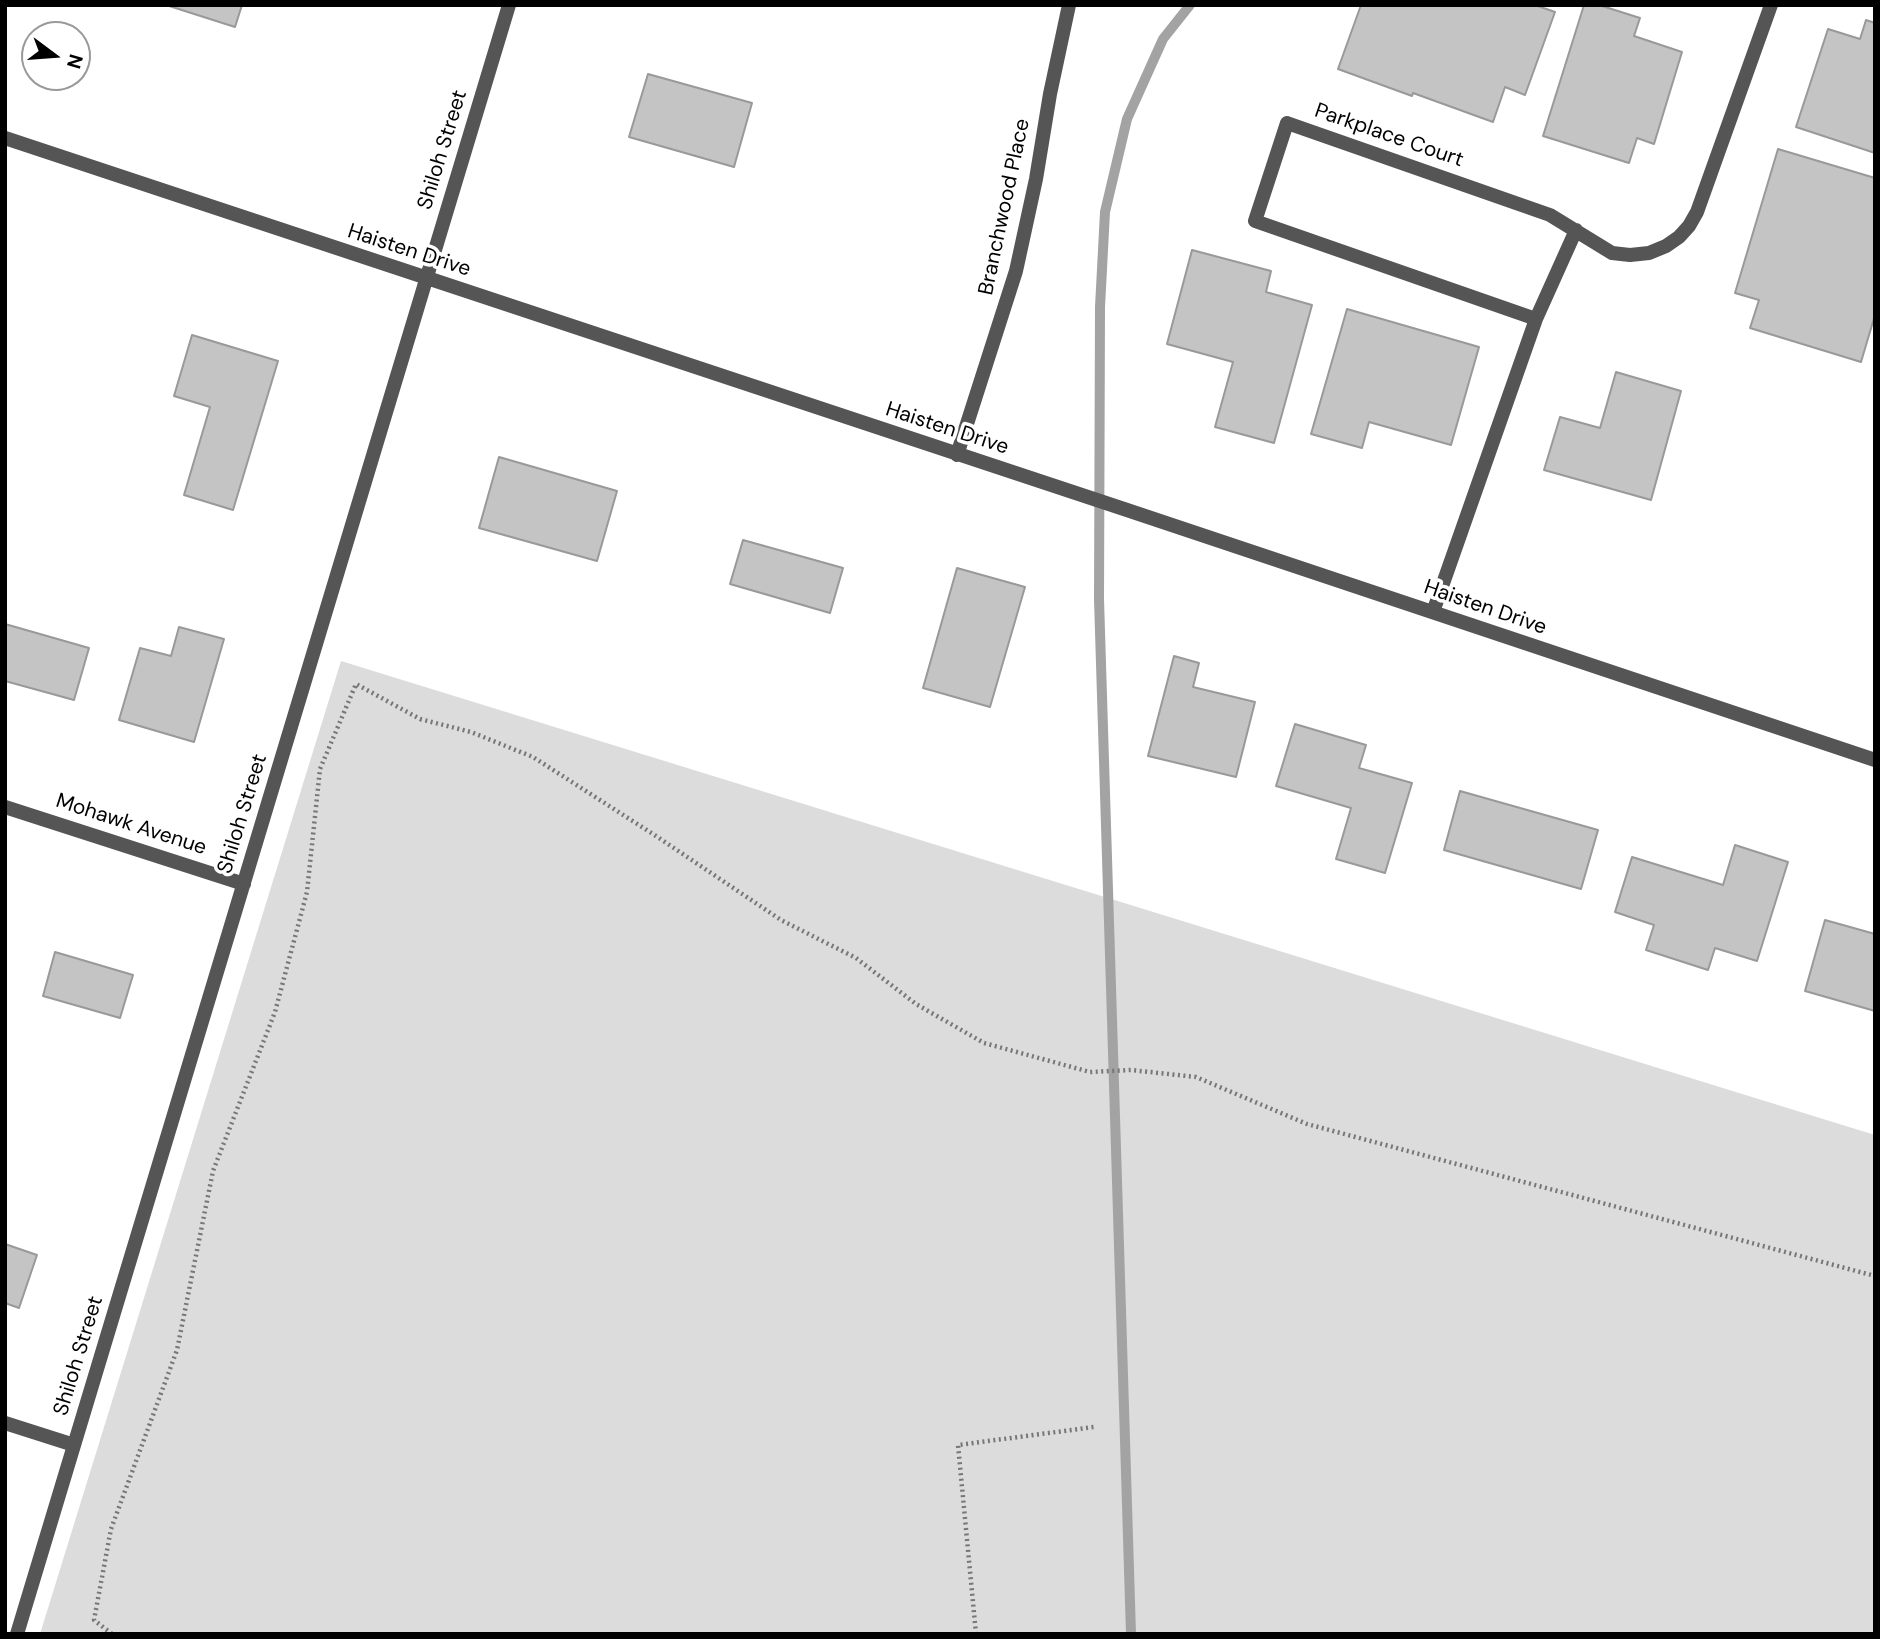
<!DOCTYPE html>
<html>
<head>
<meta charset="utf-8">
<style>
  body { margin:0 }
  #map { position:relative; width:1880px; height:1639px; overflow:hidden; background:#fff; font-family:"DM Sans",sans-serif }
  canvas { display:block }
  .frame { position:absolute; inset:0; border:7px solid #000; pointer-events:none }
  .north { position:absolute; left:21px; top:21px; width:70px; height:70px; box-sizing:border-box; background:#fff; border:2px solid #999; border-radius:50%; rotate:106deg; font-size:19px; font-weight:700; line-height:28px; text-align:center; color:#000 }
  .north::after { content:''; display:block; margin:auto; width:24px; height:32px; background:#000; clip-path:polygon(50% 0,100% 100%,50% 72%,0 100%) }
</style>
</head>
<body>
<div id="map">
<canvas width="1880" height="1639"></canvas>
<div class="frame"></div>
<div class="north">N</div>
</div>
<script>
const g = document.querySelector('canvas').getContext('2d');
g.lineJoin = 'round';
function fillPath(path, color) {
  g.fillStyle = color;
  g.fill(path, 'evenodd');
}
function poly(rows) {
  const path = new Path2D();
  for (const r of rows) {
    path.moveTo(r[0], r[1]);
    for (let i = 2; i < r.length; i += 2) path.lineTo(r[i], r[i + 1]);
  }
  return path;
}
function strokePath(path, color, width, dash) {
  g.strokeStyle = color;
  g.lineWidth = width;
  g.lineCap = dash ? 'butt' : 'round';
  g.setLineDash(dash || []);
  g.stroke(path);
}
function write(font, color, halo, rows, align = 'center') {
  g.font = font + ' "DM Sans",sans-serif';
  g.lineWidth = 7;
  g.setLineDash([]);
  g.textBaseline = 'middle';
  g.strokeStyle = halo;
  g.fillStyle = color;
  for (const [text, x, y, turn = 0] of rows) {
    g.save();
    g.translate(x, y);
    g.rotate((+turn || 0) * Math.PI / 180);
    g.textAlign = isNaN(turn) ? turn : align;
    if (halo) g.strokeText(text, 0, 0);
    g.fillText(text, 0, 0);
    g.restore();
  }
}
fillPath(poly([
  [341,661,1875,1135,1875,1634,40,1634]
]), '#dcdcdc');
strokePath(poly([
  [1131,1634,1099,599,1100,307,1105,212,1127,119,1163,39,1190,5]
]), '#a3a3a3', 10);
const building = poly([
  [166,5,242,5,235,27,166,5],
  [1361,5,1535,5,1555,12,1525,95,1505,87,1493,122,1413,93,1412,96,1338,69,1361,5],
  [1584,5,1599,5,1640,18,1634,36,1682,52,1654,144,1637,138,1629,163,1543,136,1584,5],
  [1866,20,1875,23,1875,153,1796,127,1828,29,1860,39,1866,20],
  [648,74,752,103,734,167,629,137,648,74],
  [1778,149,1875,178,1875,315,1861,362,1750,328,1759,300,1735,293,1778,149],
  [1192,250,1271,271,1266,292,1312,305,1274,443,1215,427,1233,362,1167,344,1192,250],
  [1347,309,1479,347,1451,445,1369,422,1362,448,1311,434,1347,309],
  [192,335,278,361,233,510,184,495,210,407,174,396,192,335],
  [1616,372,1681,391,1651,500,1544,470,1560,417,1600,428,1616,372],
  [499,457,617,491,597,561,479,528,499,457],
  [743,540,843,568,830,613,730,584,743,540],
  [957,568,1025,587,990,707,923,688,957,568],
  [5,624,89,648,74,700,5,681,5,624],
  [179,627,224,639,194,742,119,720,140,648,171,656,179,627],
  [1174,656,1199,663,1193,687,1255,702,1236,777,1148,756,1174,656],
  [1295,724,1366,745,1359,768,1412,783,1385,873,1336,859,1351,808,1276,786,1295,724],
  [1460,791,1598,830,1581,889,1444,850,1460,791],
  [1735,845,1788,862,1757,961,1715,948,1708,970,1646,950,1654,925,1615,912,1632,857,1723,885,1735,845],
  [1825,920,1875,934,1875,1011,1805,991,1825,920],
  [55,952,133,975,120,1018,43,996,55,952],
  [5,1244,37,1255,19,1308,5,1303,5,1244]
]);
fillPath(building, '#c4c4c4');
strokePath(building, '#999', 2);
strokePath(poly([
  [112,1634,94,1620,111,1529,177,1350,213,1171,275,1012,307,892,320,769,356,684,420,719,471,732,533,757,656,836,781,920,856,958,916,1004,984,1043,1090,1072,1131,1070,1196,1077,1307,1124,1875,1276],
  [976,1634,958,1445,1094,1427]
]), '#777', 4.5, [2, 3.5]);
strokePath(poly([
  [5,138,1127,510,1875,760],
  [1536,319,1255,221,1287,123,1550,215,1612,253,1630,255,1649,253,1666,246,1679,237,1689,226,1697,212,1771,5],
  [957,455,1016,271,1036,179,1050,94,1069,5],
  [1433,612,1536,319,1576,230],
  [5,807,244,884],
  [5,1423,74,1445],
  [17,1634,509,5]
]), '#555', 14);
write('21px', '#000', '#fff', [
  ["Parkplace Court",1389,136,19],
  ["Shiloh Street",443,150,-73],
  ["Branchwood Place",1005,207,-78],
  ["Haisten Drive",409,251,18],
  ["Haisten Drive",947,429,18],
  ["Haisten Drive",1485,608,19],
  ["Shiloh Street",243,814,-73],
  ["Mohawk Avenue",131,825,18],
  ["Shiloh Street",79,1356,-73]
]);
</script>
</body>
</html>
